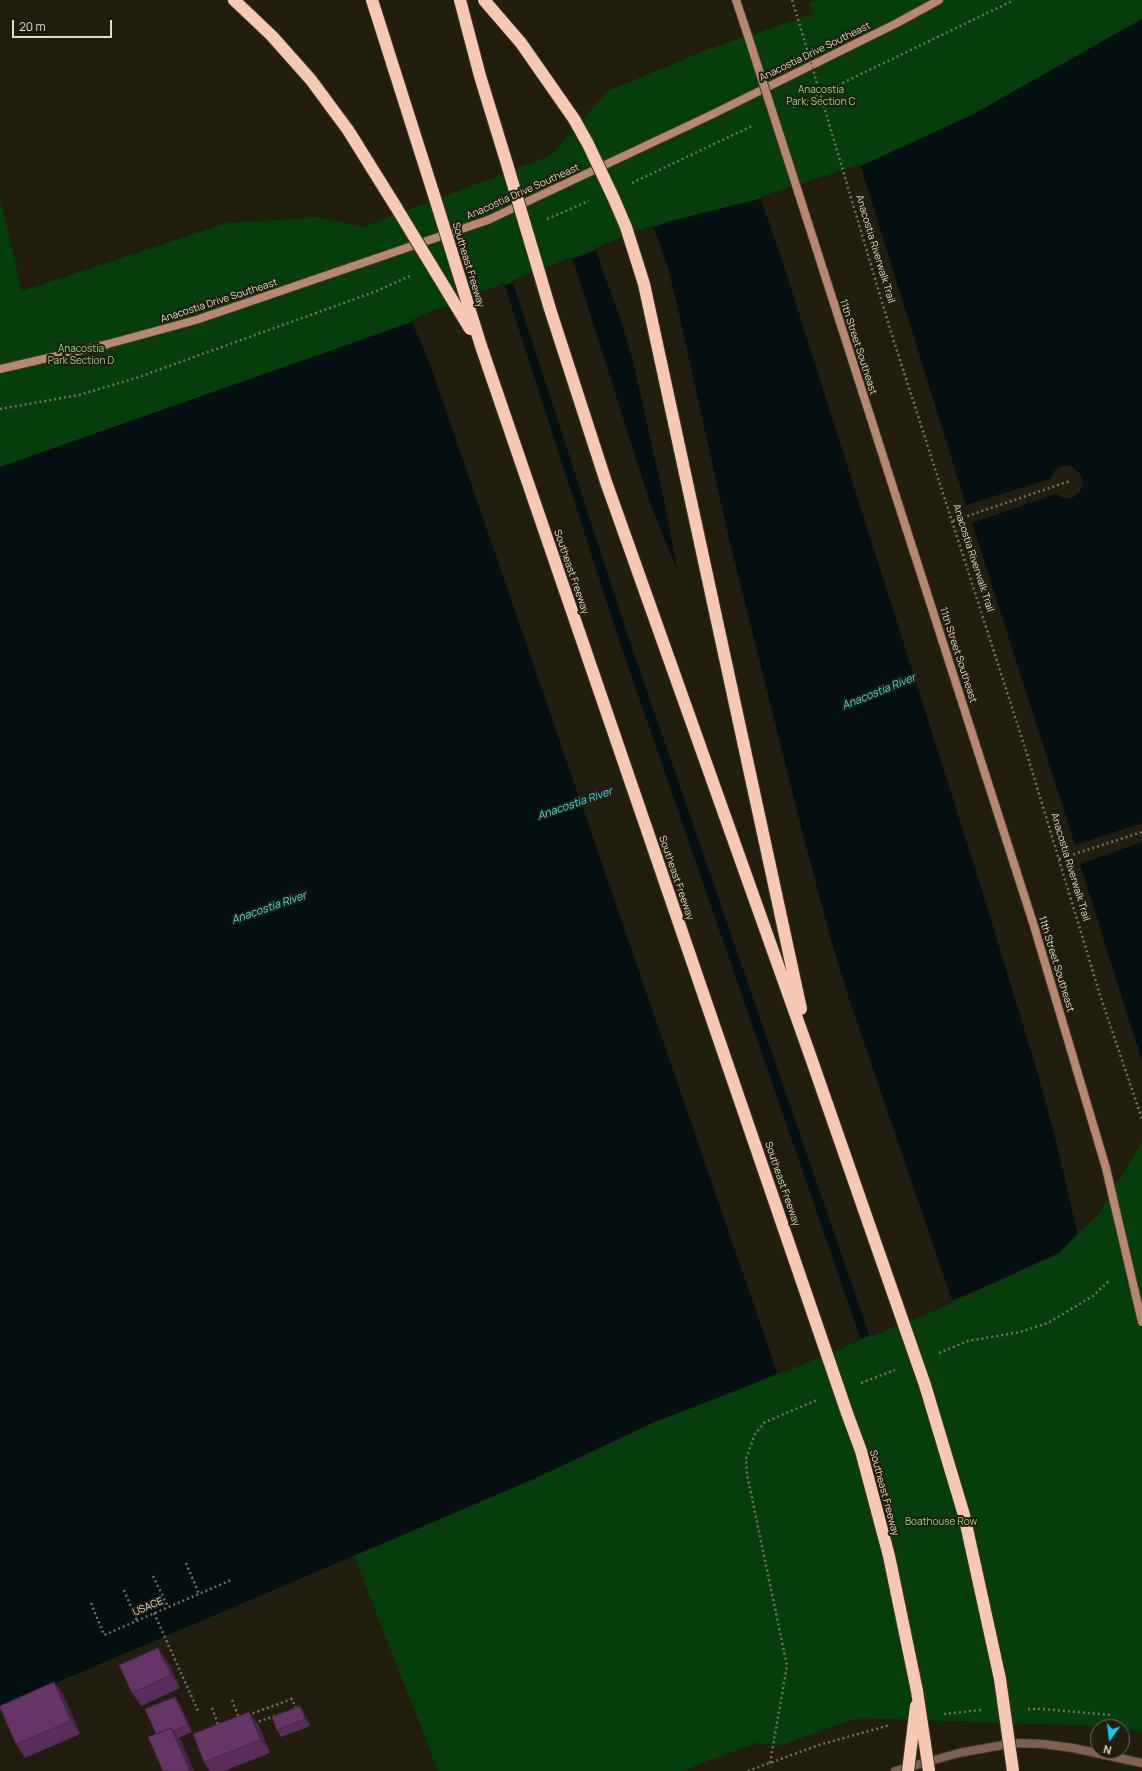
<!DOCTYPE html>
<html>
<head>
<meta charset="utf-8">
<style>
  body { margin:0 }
  #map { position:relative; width:1142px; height:1771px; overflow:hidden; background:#211e0f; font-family:Manrope,sans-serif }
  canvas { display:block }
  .north { position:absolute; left:1090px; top:1719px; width:40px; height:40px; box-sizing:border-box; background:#211e0f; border:1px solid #6c695d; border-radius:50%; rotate:194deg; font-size:11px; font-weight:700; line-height:16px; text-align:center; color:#dddad1 }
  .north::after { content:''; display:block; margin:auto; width:14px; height:18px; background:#0ecafa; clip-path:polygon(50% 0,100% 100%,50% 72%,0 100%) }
  .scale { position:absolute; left:12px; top:20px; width:100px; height:18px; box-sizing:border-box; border:2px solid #dddad1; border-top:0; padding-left:5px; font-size:12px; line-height:14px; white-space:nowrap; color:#dddad1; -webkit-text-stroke:3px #211e0f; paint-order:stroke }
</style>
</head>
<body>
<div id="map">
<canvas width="1142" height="1771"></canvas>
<div class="north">N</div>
<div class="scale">20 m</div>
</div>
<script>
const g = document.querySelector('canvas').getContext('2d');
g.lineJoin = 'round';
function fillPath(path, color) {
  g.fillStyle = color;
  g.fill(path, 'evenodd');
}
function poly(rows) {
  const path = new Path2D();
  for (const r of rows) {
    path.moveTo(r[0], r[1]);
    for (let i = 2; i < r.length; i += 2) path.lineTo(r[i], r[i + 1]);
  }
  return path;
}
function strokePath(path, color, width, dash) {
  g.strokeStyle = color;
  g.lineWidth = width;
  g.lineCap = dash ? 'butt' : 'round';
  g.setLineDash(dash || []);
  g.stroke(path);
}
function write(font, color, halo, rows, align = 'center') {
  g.font = font + ' Manrope,sans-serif';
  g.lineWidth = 4;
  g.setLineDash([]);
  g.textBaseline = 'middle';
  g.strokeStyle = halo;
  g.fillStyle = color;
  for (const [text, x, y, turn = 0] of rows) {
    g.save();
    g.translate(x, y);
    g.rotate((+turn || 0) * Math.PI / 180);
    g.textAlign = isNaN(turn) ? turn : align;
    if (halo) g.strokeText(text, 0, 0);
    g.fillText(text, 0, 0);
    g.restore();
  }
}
fillPath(poly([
  [815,0,1142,0,1142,19,972,115,850,171,767,197,667,222,412,322,0,467,0,198,22,291,227,223,319,217,363,227,550,156,608,91,706,50,813,14,809,3],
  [1142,1138,1142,1732,1122,1729,1122,1727,857,1718,782,1745,756,1743,682,1771,438,1771,354,1556,0,1708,109,1660,536,1478,650,1424,968,1295,1059,1253,1099,1211]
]), '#053d0c');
fillPath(poly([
  [1142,19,1142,1138,1099,1211,1059,1253,991,1284,753,1384,650,1424,536,1478,0,1707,0,467,412,322,667,222,767,197,850,171,972,115]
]), '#041012');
fillPath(poly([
  [860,164,966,505,1050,479,1054,471,1061,466,1070,466,1077,470,1082,477,1083,485,1079,493,1072,498,1063,498,1056,494,972,523,1075,845,1142,823,1142,842,1080,864,1142,1062,1142,1142,1100,1212,1078,1235,1054,1133,1037,1071,981,887,783,263,760,197],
  [653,225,668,268,677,305,728,535,803,835,831,940,849,999,953,1303,870,1337,627,633,512,280,572,257,651,506,678,572,665,505,633,361,621,321,595,248],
  [504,283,617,634,861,1340,778,1375,431,367,411,320]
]), '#211e0f');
const street = poly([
  [895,1771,959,1753,1014,1743,1043,1744,1073,1748,1142,1763]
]);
const secondary = poly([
  [736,0,748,36],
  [0,369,108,344,196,320,488,220,711,115,897,23,939,0]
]);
const highway = poly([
  [234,0,272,36,311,80,348,130,396,207],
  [372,0,433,192],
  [460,0,480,76,507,164],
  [925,1385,964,1515,1000,1679],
  [847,1413,861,1451,889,1556,917,1691]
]);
strokePath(street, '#3b382a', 10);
strokePath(secondary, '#3b382a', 10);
strokePath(highway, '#3b382a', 14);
strokePath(poly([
  [792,0,798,19],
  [793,107,1014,0],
  [632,183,754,125],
  [547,219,589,201],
  [0,409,79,395,136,378,374,292,410,276],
  [953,521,1070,481],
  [1059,859,1142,832],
  [939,1353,968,1341,1020,1332,1048,1323,1093,1296,1110,1280],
  [861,1383,895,1370],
  [186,1563,199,1594],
  [153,1576,168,1607],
  [124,1590,137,1621],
  [91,1603,104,1635,231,1580],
  [154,1613,199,1713],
  [232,1700,239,1718],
  [212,1708,219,1727],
  [1028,1709,1042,1709,1112,1715],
  [944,1714,981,1710],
  [248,1715,292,1699,296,1708,294,1709],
  [254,1723,284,1713],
  [770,1763,787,1666,747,1474,746,1459,755,1434,765,1422,817,1400],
  [748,1771,819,1745,890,1725]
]), '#747165', 2.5, [2, 3]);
strokePath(street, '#7f6153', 8);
strokePath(secondary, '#b88770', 8);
strokePath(highway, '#f7c8b3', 12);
const secondaryBridge = poly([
  [748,36,1034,926,1106,1168,1142,1322]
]);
const highwayBridge = poly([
  [484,0,521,43,574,119,588,144,614,199,626,227,644,284,801,1009],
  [507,164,550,309,606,482,810,1055,925,1385],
  [433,192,481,346,847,1413],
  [396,207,470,329],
  [1000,1679,1013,1771],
  [917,1691,929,1771],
  [908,1771,916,1706]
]);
strokePath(secondaryBridge, '#3b382a', 10, []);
strokePath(highwayBridge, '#3b382a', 14, []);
strokePath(poly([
  [798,19,890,329,1026,751,1100,995,1142,1119]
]), '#747165', 2.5, [2, 3]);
strokePath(secondaryBridge, '#b88770', 8);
strokePath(highwayBridge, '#f7c8b3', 12);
fillPath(poly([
  [158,1648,167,1661,180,1688,141,1706,132,1693],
  [54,1682,64,1696,80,1734,25,1758,16,1744],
  [180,1704,192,1732,178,1738,181,1741,194,1771,163,1771,156,1734],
  [300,1706,304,1713,310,1726,281,1737,277,1730],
  [259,1725,270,1753,224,1771,210,1771,204,1762]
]), '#592d59');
fillPath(poly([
  [158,1648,167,1661,180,1688,171,1675],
  [54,1682,64,1696,80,1734,71,1721],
  [175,1697,180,1704,192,1732,188,1725],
  [300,1706,304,1713,310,1726,305,1719],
  [249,1712,259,1725,270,1753,261,1740],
  [171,1728,181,1741,194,1771,190,1771]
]), '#482448');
const building = poly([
  [158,1648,171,1675,132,1693,119,1665,158,1648],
  [54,1682,71,1721,16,1744,0,1708,0,1706,54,1682],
  [175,1697,188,1725,174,1731,171,1728,156,1734,145,1709,175,1697],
  [300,1706,305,1719,277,1730,272,1717,300,1706],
  [249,1712,261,1740,204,1762,193,1734,249,1712],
  [171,1728,190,1771,163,1771,148,1737,171,1728]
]);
fillPath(building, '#673467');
strokePath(building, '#482448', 1);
write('10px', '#dddad1', '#211e0f', [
  ["Anacostia Drive Southeast",815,52,-26],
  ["Anacostia Drive Southeast",523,192,-24],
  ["Anacostia Riverwalk Trail",875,249,73],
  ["Southeast Freeway",468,265,73],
  ["Anacostia Drive Southeast",219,301,-18],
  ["11th Street Southeast",858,347,72],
  ["Anacostia Riverwalk Trail",973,558,72],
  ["Southeast Freeway",571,572,71],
  ["11th Street Southeast",958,655,72],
  ["Anacostia Riverwalk Trail",1070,867,73],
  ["Southeast Freeway",676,878,71],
  ["11th Street Southeast",1056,964,73],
  ["Southeast Freeway",782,1184,71],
  ["Southeast Freeway",884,1493,75],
  ["USACE",148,1607,-23]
]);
write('10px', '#8bd88b', '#211e0f', [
  ["Anacostia",821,90],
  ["Park, Section C",821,102],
  ["Anacostia",81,349],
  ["Park Section D",81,361],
  ["Boathouse Row",941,1522]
]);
write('italic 11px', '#3ae1ef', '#211e0f', [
  ["Anacostia River",879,692,-22],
  ["Anacostia River",575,804,-19],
  ["Anacostia River",269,908,-19]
]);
</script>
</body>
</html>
